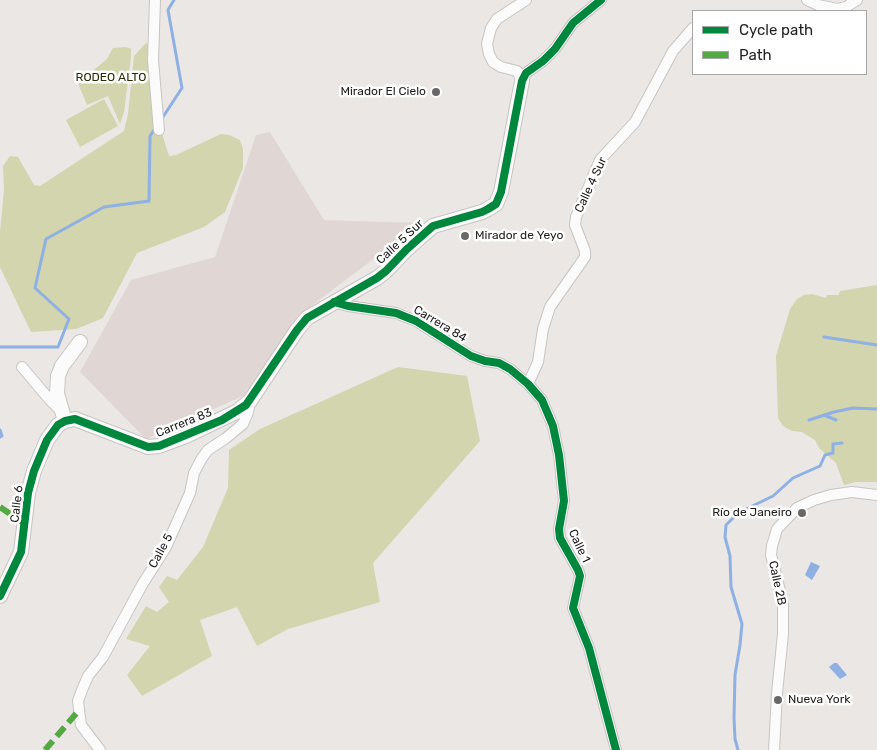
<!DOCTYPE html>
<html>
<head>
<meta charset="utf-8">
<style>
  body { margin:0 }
  #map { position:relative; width:877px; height:750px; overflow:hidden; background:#eae7e5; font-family:Rubik,sans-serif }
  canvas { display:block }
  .legend { position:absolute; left:692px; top:10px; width:175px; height:65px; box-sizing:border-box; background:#fff; border:1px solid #a8a7a7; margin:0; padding:6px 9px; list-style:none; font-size:15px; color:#252322 }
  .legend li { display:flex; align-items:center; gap:10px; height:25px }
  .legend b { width:25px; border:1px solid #a8a7a7 }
</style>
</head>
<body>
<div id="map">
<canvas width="877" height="750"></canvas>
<ul class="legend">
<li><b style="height:6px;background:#00873e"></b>Cycle path</li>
<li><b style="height:6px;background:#53aa43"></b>Path</li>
</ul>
</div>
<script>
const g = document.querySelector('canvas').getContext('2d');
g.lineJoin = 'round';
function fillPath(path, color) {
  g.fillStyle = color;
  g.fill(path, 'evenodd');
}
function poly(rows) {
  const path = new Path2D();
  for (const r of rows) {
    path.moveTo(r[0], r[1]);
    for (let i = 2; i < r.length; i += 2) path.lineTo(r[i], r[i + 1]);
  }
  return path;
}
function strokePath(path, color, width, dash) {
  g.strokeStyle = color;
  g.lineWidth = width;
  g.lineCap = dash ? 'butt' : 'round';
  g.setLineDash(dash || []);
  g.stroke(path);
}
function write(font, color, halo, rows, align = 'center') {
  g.font = font + ' Rubik,sans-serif';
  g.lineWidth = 5;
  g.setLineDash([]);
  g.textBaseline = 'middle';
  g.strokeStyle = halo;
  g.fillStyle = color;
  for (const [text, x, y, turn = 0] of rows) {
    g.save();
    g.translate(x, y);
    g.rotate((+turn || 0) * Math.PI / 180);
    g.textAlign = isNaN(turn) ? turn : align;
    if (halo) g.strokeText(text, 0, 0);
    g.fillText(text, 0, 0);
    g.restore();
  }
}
fillPath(poly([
  [270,132,324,220,421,223,311,306,243,396,146,439,80,372,131,280,215,257,256,135]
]), '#e0d7d4');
fillPath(poly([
  [146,43,150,45,152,71,163,137,169,156,176,155,221,134,229,135,240,140,243,149,243,168,225,212,204,227,137,253,103,318,76,329,31,332,0,267,0,232,4,190,3,166,10,156,18,157,34,185,40,186,124,131,128,114,134,56],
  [126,47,131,49,131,58,124,112,120,124,108,96,87,105,78,83,107,59,113,48],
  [104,99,118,126,80,147,66,120],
  [877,285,877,482,856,482,844,485,836,463,819,448,815,440,802,432,792,431,783,426,778,418,776,356,790,309,797,299,804,295,812,294,826,298,827,295,839,295,840,291],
  [398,367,467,376,480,441,373,563,380,602,288,629,257,646,237,607,200,620,212,656,142,696,127,675,150,646,126,639,146,606,157,612,169,602,159,587,167,576,177,580,203,547,228,488,229,450,260,429]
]), '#d2d5ae');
fillPath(poly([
  [811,562,820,566,812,580,805,575],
  [834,663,837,663,847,675,840,679,829,667]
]), '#8fb0e2');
strokePath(poly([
  [161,120,182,88,168,10,174,0],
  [824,337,877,345],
  [0,347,58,347,69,319,35,288,46,239,104,207,149,201,150,136,156,127],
  [824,415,836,420],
  [809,420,834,412,853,408,877,409],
  [0,430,2,436,0,437],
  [738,750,735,739,734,718,735,675,740,645,742,624,731,587,730,556,725,537,726,525,738,513,773,496,793,478,820,466,825,455,833,453,833,444,842,443]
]), '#8fb0e2', 3);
const street = poly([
  [155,0,153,60,159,130],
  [807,0,818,5,837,9,846,7,857,0],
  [522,81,517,71,501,67,493,62,489,54,487,44,491,28,497,19,526,0],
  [522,81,526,73,543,61,555,49,573,23,601,0],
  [334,302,348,306,396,313,416,321,471,356,485,361,499,363,510,369,528,384,542,400,553,426,559,455,564,501,559,529,560,538,578,570,580,576,573,608,589,648,616,750],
  [22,367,49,399,61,411],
  [528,384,538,362,543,329,550,307,585,257,585,251,575,225,576,217,600,160,635,122,673,51,693,28],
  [100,750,81,725,78,701,82,690,88,676,103,657,142,585,166,547,190,493,194,473,202,458,208,450,226,438,243,424,248,412,250,401],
  [774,750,777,693,783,634,783,603,771,555,772,546,777,529,797,508,814,500,831,495,852,492,877,495]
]);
const secondary = poly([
  [65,421,57,394,58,376,62,366,80,342],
  [0,596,21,552,28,493,34,471,47,440,58,425,65,421,75,419,148,447,159,446,186,436,238,411,250,401,297,330,307,318,377,278,386,271,407,249,433,226,482,212,488,209,496,204,501,192,522,81]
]);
strokePath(street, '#c7c5c3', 12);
strokePath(secondary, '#c7c5c3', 16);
strokePath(street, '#fcfbfb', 10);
strokePath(secondary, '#fcfbfb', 14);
strokePath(poly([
  [0,507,25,524],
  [45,750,80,709]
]), '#53aa43', 6, [12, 6]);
strokePath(poly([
  [334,302,348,306,396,313,416,321,471,356,485,361,499,363,510,369,528,384,542,400,553,426,559,455,564,501,559,529,560,538,578,570,580,576,573,608,589,648,616,750],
  [0,596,21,552,28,493,34,471,47,440,58,425,65,421,75,419,148,447,159,446,222,420,246,405,297,330,307,318,377,278,386,271,407,249,433,226,482,212,488,209,496,204,501,192,522,81,526,73,543,61,555,49,573,23,601,0]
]), '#00873e', 8);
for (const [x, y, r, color] of [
  [436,92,5,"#6a6866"],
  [465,236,5,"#6a6866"],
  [802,513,5,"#6a6866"],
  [778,700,5,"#6a6866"]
]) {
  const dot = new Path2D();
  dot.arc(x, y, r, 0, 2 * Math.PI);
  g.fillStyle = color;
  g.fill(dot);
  strokePath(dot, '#fff', 2);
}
write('12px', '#2a2c03', '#fff', [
  ["RODEO ALTO",111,78]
]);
write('12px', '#252322', '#fff', [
  ["Mirador El Cielo",426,92],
  ["Mirador de Yeyo",475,236,"left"],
  ["Río de Janeiro",792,513],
  ["Nueva York",788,700,"left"]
], 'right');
write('12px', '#252322', '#fff', [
  ["Calle 4 Sur",591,185,-65],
  ["Calle 5 Sur",400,242,-43],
  ["Carrera 84",440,324,31],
  ["Carrera 83",184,423,-22],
  ["Calle 6",17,504,-83],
  ["Calle 1",579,546,65],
  ["Calle 5",161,551,-62],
  ["Calle 2B",777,583,78]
]);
</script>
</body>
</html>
